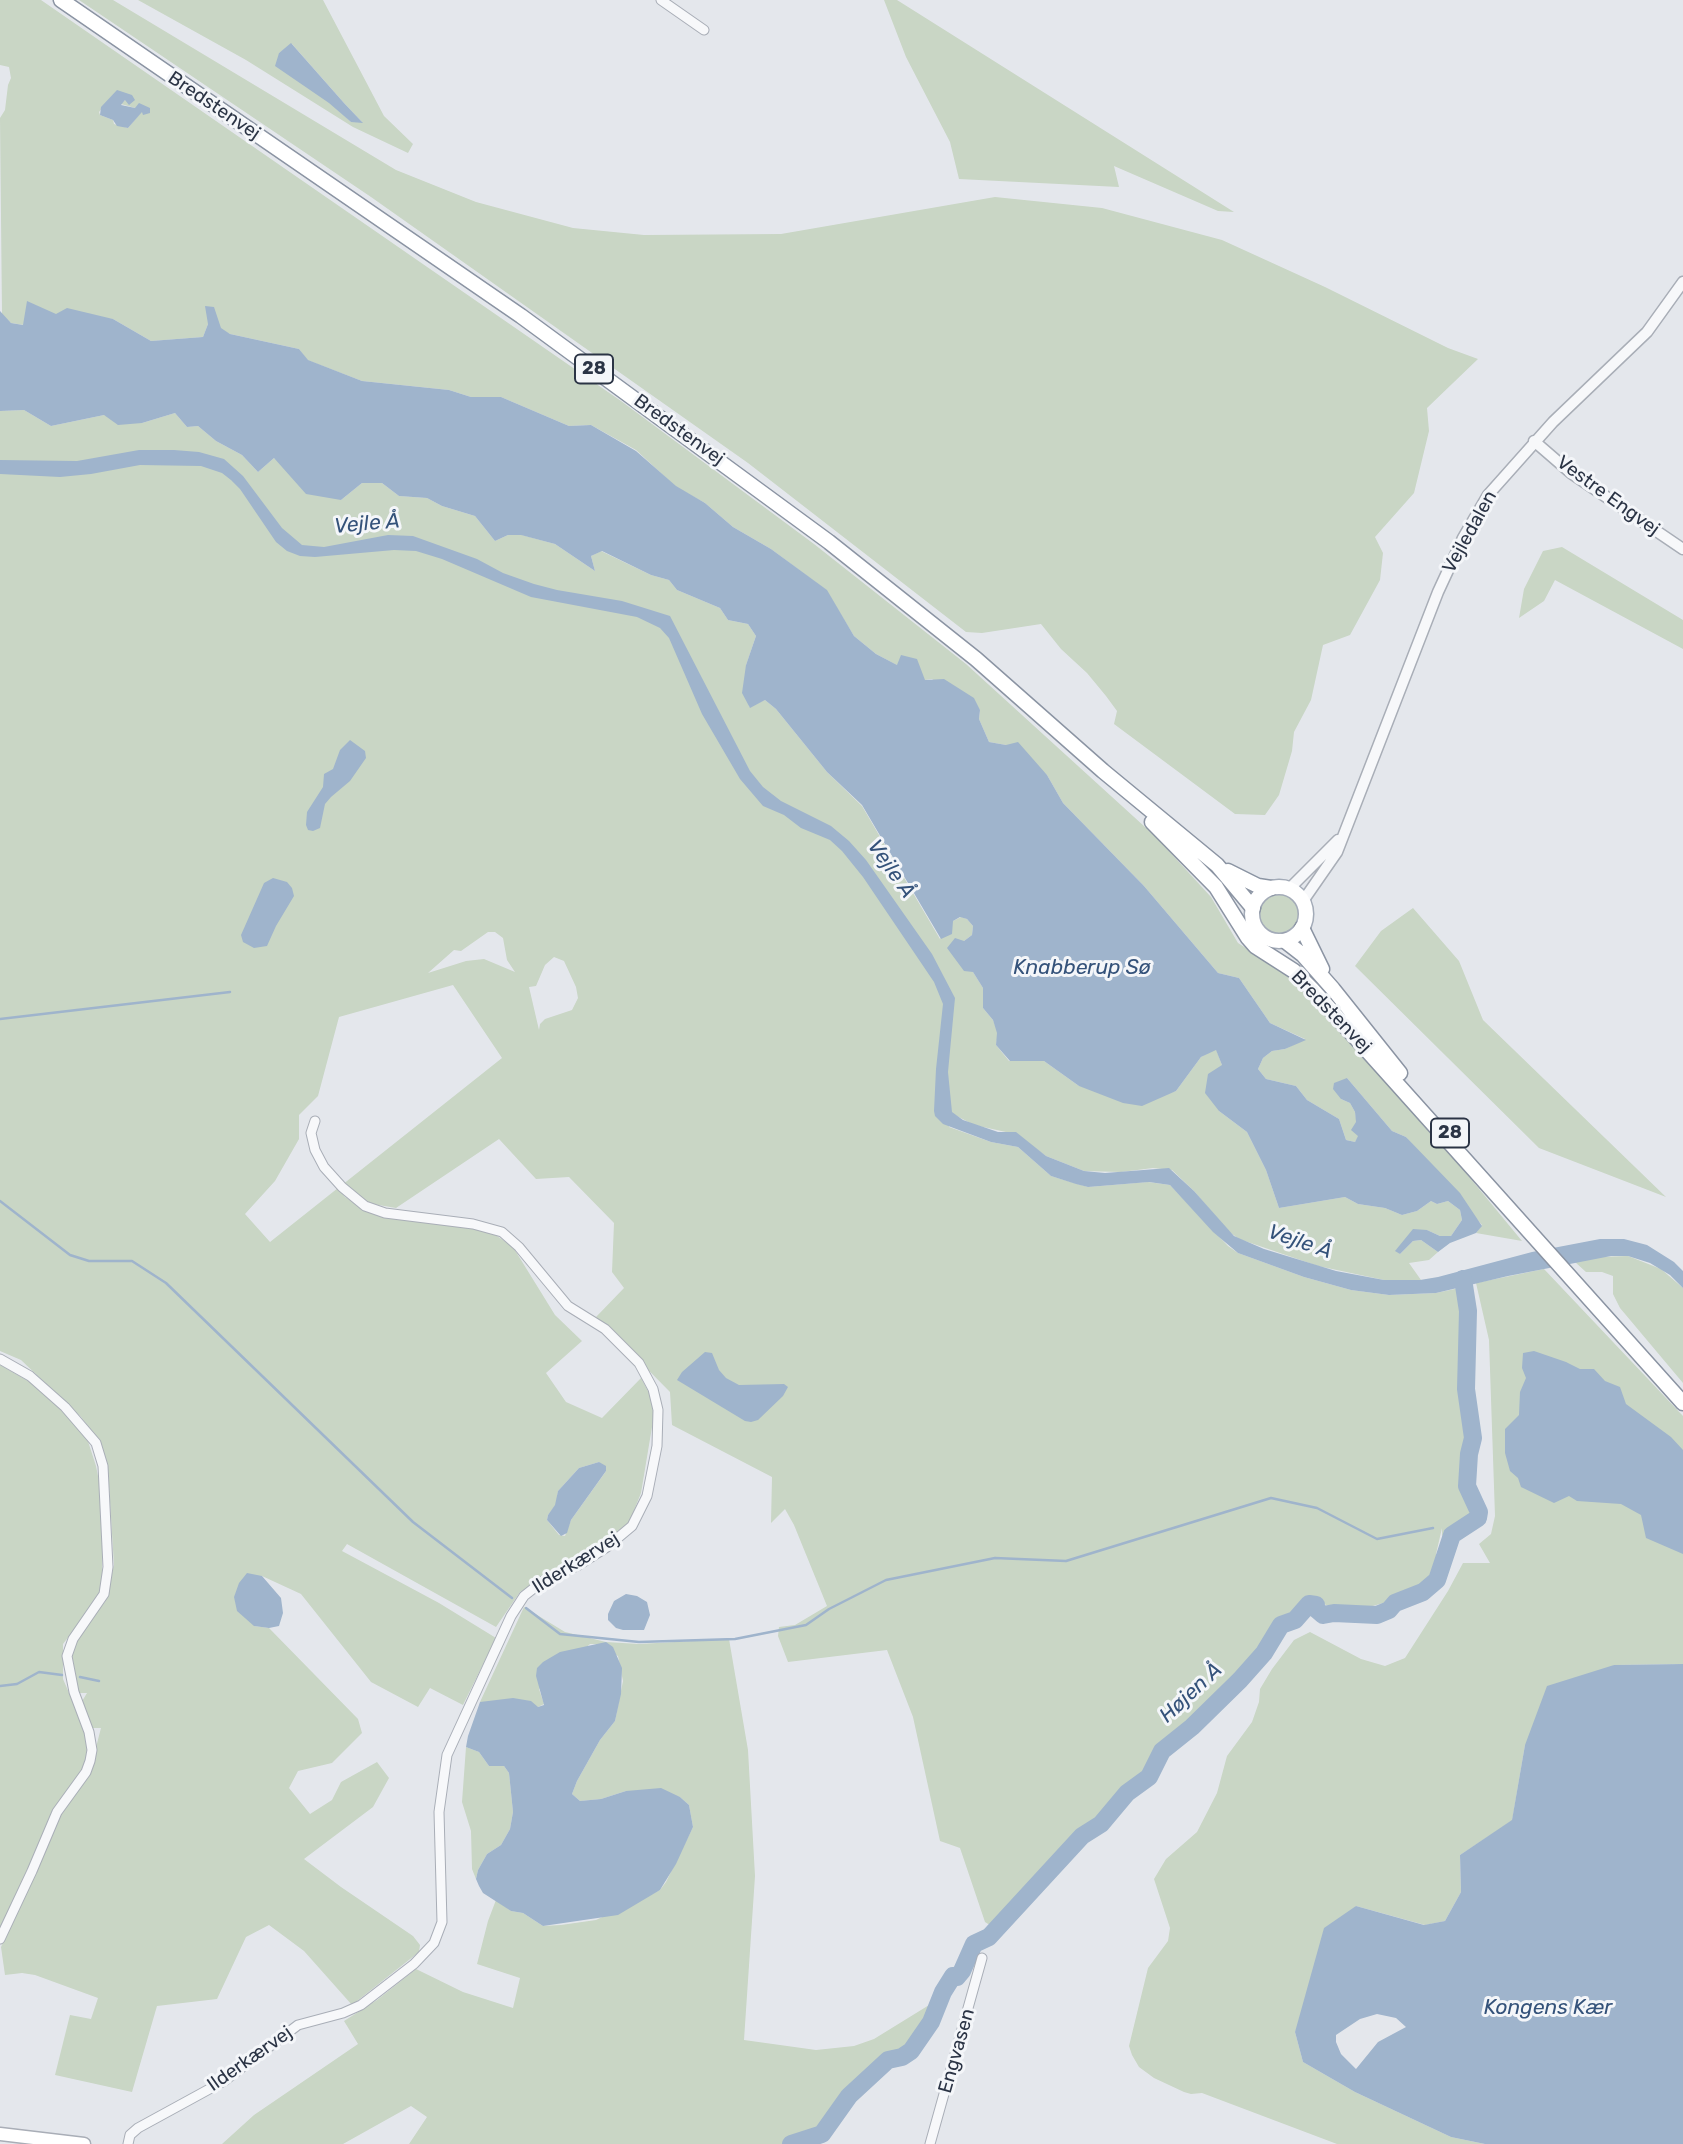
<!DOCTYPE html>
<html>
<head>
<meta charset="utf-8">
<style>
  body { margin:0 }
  canvas { display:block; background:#e4e7ec }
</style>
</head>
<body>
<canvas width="1683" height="2144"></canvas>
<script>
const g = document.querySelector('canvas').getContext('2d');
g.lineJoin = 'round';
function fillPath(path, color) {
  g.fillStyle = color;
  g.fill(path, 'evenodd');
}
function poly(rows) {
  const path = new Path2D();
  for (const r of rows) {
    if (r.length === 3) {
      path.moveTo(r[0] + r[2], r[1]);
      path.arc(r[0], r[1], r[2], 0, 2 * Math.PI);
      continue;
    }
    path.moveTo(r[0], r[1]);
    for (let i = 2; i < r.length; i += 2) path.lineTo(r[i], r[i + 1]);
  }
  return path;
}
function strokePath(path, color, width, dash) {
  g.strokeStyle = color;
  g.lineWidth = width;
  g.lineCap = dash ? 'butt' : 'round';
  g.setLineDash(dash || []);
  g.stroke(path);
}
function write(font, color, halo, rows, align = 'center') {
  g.font = font + ' Rubik,sans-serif';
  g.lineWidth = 6;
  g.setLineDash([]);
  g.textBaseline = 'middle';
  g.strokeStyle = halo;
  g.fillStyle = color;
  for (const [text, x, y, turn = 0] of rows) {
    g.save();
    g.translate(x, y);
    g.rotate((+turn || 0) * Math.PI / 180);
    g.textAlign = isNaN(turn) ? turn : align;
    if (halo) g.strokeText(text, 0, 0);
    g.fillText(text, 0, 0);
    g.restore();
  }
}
fillPath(poly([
  [0,0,41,0,621,401,814,544,966,664,1156,837,1211,897,1238,943,1291,976,1409,1104,1522,1241,1476,1233,1482,1225,1406,1137,1392,1131,1347,1078,1341,1099,1350,1103,1355,1112,1359,1136,1355,1142,1346,1140,1339,1119,1307,1100,1296,1086,1266,1079,1258,1069,1263,1058,1272,1051,1285,1049,1305,1039,1270,1023,1239,978,1218,973,1144,886,1063,803,1047,775,1006,745,989,742,979,719,980,710,932,679,925,680,876,654,854,636,826,590,771,549,733,527,705,503,676,487,636,450,591,425,569,426,501,397,471,397,449,390,362,381,307,360,299,349,230,334,208,324,203,337,151,341,113,319,56,315,28,302,24,325,11,323,2,315,0,118,5,110,8,85,11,78,9,67,0,65],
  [113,95,132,103,125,100,121,104,135,108,150,113,142,111,128,128,114,124,113,120,100,115,99,112],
  [79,0,113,0,396,170,476,202,573,228,644,235,781,234,995,197,1102,208,1222,240,1325,287,1448,348,1478,359,1427,408,1429,431,1414,493,1375,537,1383,553,1380,580,1350,635,1323,645,1311,700,1294,732,1292,751,1279,795,1265,815,1235,814,1114,724,1117,711,1106,696,1087,673,1061,649,1041,624,982,633,966,632,748,463,371,197],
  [138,0,323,0,384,116,413,144,408,153,353,127,246,60],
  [292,44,344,103,362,122,351,122,279,53],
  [884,0,897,0,1234,212,1218,211,1114,166,1119,187,959,179,950,142,906,57],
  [24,410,51,426,104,415,142,423,175,413,187,427,198,426,216,441,242,455,258,472,274,458,341,500,362,483,382,483,399,496,427,498,442,506,475,516,495,541,508,535,522,535,555,544,595,571,591,556,601,551,651,575,669,580,677,590,720,608,728,620,748,624,756,636,746,665,749,707,765,700,776,709,827,772,862,806,940,939,953,921,961,917,967,919,973,926,972,935,964,941,973,972,983,988,983,1008,993,1020,998,1033,996,1045,1009,1061,1044,1061,1079,1086,1170,1093,1176,1091,1201,1057,1216,1049,1222,1065,1219,1111,1247,1132,1266,1170,1279,1208,1345,1197,1358,1204,1385,1208,1402,1215,1417,1211,1431,1201,1437,1204,1448,1201,1460,1210,1462,1220,1451,1236,1440,1236,1427,1230,1396,1250,1400,1254,1413,1241,1421,1240,1438,1252,1429,1260,1409,1263,1421,1280,1384,1280,1318,1266,1239,1239,1228,1231,1194,1191,1172,1170,1153,1168,1121,1172,1084,1171,1046,1156,1029,1144,1006,1132,974,1125,953,1114,949,1127,991,1142,1018,1147,1051,1176,1064,1180,1088,1187,1148,1182,1170,1185,1228,1246,1238,1253,1304,1277,1351,1290,1389,1295,1436,1293,1464,1287,1463,1386,1467,1437,1461,1480,1473,1510,1463,1521,1442,1536,1442,1528,1436,1554,1440,1567,1428,1582,1420,1588,1404,1591,1387,1602,1369,1607,1326,1605,1319,1600,1306,1602,1295,1620,1281,1625,1264,1653,1240,1680,1192,1727,1162,1751,1149,1777,1127,1793,1101,1824,1082,1836,996,1929,985,1922,960,1848,940,1841,913,1717,887,1650,788,1662,778,1636,779,1627,795,1625,827,1606,794,1525,785,1509,771,1523,772,1477,672,1425,670,1392,596,1317,624,1288,612,1272,614,1223,569,1177,536,1179,499,1139,396,1208,367,1203,342,1185,502,1058,453,985,339,1017,318,1096,299,1115,299,1139,275,1181,245,1214,270,1242,338,1188,345,1197,368,1211,484,1231,497,1236,513,1247,555,1315,582,1341,546,1373,566,1402,602,1418,641,1378,649,1393,654,1415,641,1493,629,1523,583,1556,520,1592,496,1627,347,1544,342,1551,439,1603,496,1638,463,1705,430,1688,418,1707,371,1682,301,1594,262,1576,254,1626,269,1628,358,1719,362,1733,332,1763,298,1771,289,1788,310,1814,332,1800,341,1782,377,1762,389,1778,373,1807,304,1859,341,1887,413,1936,420,1945,419,1952,352,2005,304,1951,269,1925,246,1937,217,1999,157,2006,132,2092,55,2075,70,2015,91,2019,98,1998,35,1975,22,1973,5,1975,1,1947,62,1811,83,1779,88,1778,101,1728,92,1728,81,1703,87,1693,79,1693,72,1655,77,1638,105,1602,114,1565,108,1469,97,1438,81,1417,21,1360,0,1351,0,411],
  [488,932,495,932,503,938,507,960,515,972,484,959,466,961,428,973,454,950,461,951],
  [554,957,564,961,576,987,578,998,572,1010,545,1019,540,1024,539,1030,529,987,536,986,545,965],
  [599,1462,606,1471,604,1474,571,1520,565,1536,559,1535,547,1520,548,1515,556,1505,558,1491,579,1468],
  [1562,547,1683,620,1683,649,1555,580,1544,601,1519,618,1524,589,1543,551],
  [1279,914,21],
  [1413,908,1459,961,1483,1020,1666,1197,1539,1148,1355,966,1381,931],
  [1628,1256,1661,1269,1683,1288,1683,1383,1620,1308,1613,1294,1613,1276,1602,1272,1586,1272,1575,1262,1598,1257],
  [1544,1269,1683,1416,1683,1664,1614,1665,1525,1745,1512,1821,1460,1855,1461,1892,1445,1921,1425,1925,1356,1906,1295,2032,1303,2062,1355,2092,1451,2137,1485,2144,1337,2144,1202,2093,1191,2094,1184,2092,1154,2078,1139,2067,1132,2055,1129,2046,1148,1968,1168,1941,1170,1928,1154,1879,1166,1859,1197,1832,1217,1793,1227,1756,1252,1722,1259,1702,1260,1689,1272,1669,1294,1640,1310,1632,1361,1659,1385,1666,1405,1658,1448,1591,1463,1563,1490,1563,1479,1544,1491,1534,1495,1516,1489,1340,1476,1283],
  [0,1365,35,1385,73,1418,85,1432,96,1466,102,1496,102,1587,91,1608,63,1644,63,1679,83,1725,88,1742,85,1765,0,1934],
  [524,1607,565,1632,606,1642,639,1644,729,1639,748,1750,755,1876,744,2040,816,2050,854,2046,874,2039,934,2002,931,2029,920,2047,871,2079,843,2109,824,2135,801,2144,409,2144,427,2117,411,2106,343,2144,222,2144,254,2115,358,2044,344,2021,377,2000,416,1969,463,1992,513,2008,520,1978,477,1964,488,1921,496,1900,511,1911,523,1913,543,1926,561,1925,596,1920,660,1890,666,1882,693,1827,689,1805,680,1797,626,1791,601,1799,580,1801,572,1794,577,1781,600,1740,615,1721,623,1681,618,1656,595,1644,590,1644,539,1689,544,1704,538,1707,480,1702],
  [466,1747,479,1752,489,1766,504,1766,509,1773,513,1812,510,1829,501,1845,487,1854,478,1870,476,1879,472,1869,471,1831,462,1802]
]), '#c9d6c5');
fillPath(poly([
  [291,43,344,103,363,123,351,122,329,103,275,66,279,53],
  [117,90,132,95,135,100,129,105,125,100,121,105,135,108,139,103,150,108,150,113,143,115,142,112,128,128,117,126,113,120,100,115,101,107],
  [27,301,56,314,67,308,113,319,151,341,203,337,208,324,205,306,214,307,221,328,230,334,299,349,308,360,362,381,449,390,471,397,501,397,569,426,591,425,636,451,676,486,705,503,733,527,771,549,827,590,854,636,876,654,897,665,901,655,917,659,925,680,944,679,974,698,980,710,979,719,989,742,1006,745,1018,742,1047,775,1063,803,1144,886,1218,973,1239,978,1270,1023,1306,1040,1285,1049,1272,1051,1263,1058,1258,1069,1266,1079,1296,1086,1307,1100,1339,1119,1346,1140,1355,1142,1358,1136,1351,1130,1356,1122,1355,1112,1350,1103,1341,1099,1333,1089,1334,1083,1347,1078,1392,1131,1406,1137,1460,1193,1482,1226,1476,1233,1450,1243,1438,1252,1421,1240,1413,1241,1400,1254,1395,1251,1413,1229,1427,1230,1440,1236,1451,1236,1462,1220,1460,1210,1448,1201,1437,1204,1431,1201,1417,1211,1402,1215,1385,1208,1358,1204,1345,1197,1279,1208,1266,1170,1247,1132,1219,1111,1205,1093,1208,1074,1222,1065,1216,1050,1201,1057,1176,1091,1142,1106,1123,1103,1079,1086,1044,1061,1010,1061,996,1045,997,1033,993,1020,983,1008,983,988,973,972,964,971,947,948,955,938,964,941,972,935,973,926,967,919,960,917,953,921,952,934,941,939,862,805,827,772,776,709,765,700,750,708,742,693,746,665,756,636,748,624,728,620,720,608,677,590,669,580,651,575,602,551,591,556,595,571,555,544,521,535,508,535,495,541,475,516,442,506,427,498,399,496,382,483,362,483,341,500,306,494,274,458,258,472,242,455,216,441,198,426,187,427,175,413,142,423,118,425,104,415,51,426,24,410,0,411,0,311,11,323,23,325],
  [139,450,174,450,199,452,224,459,243,476,282,528,302,545,324,547,388,535,413,536,477,559,503,573,534,584,557,590,622,601,670,616,750,771,763,787,781,801,831,826,849,841,866,860,932,954,955,998,948,1072,952,1112,963,1120,998,1132,1016,1132,1046,1156,1084,1171,1105,1173,1169,1168,1194,1191,1234,1236,1264,1249,1336,1271,1384,1280,1420,1280,1438,1277,1532,1252,1600,1239,1624,1239,1647,1245,1674,1262,1683,1271,1683,1288,1670,1275,1650,1263,1628,1256,1611,1256,1508,1276,1436,1293,1389,1295,1351,1290,1304,1277,1238,1253,1213,1232,1170,1185,1149,1182,1088,1187,1076,1184,1051,1176,1018,1147,991,1142,943,1124,935,1116,934,1111,936,1069,943,1004,934,982,863,877,842,851,830,840,801,828,784,815,763,806,740,779,702,714,669,638,660,628,637,617,531,597,442,559,416,551,394,550,315,557,300,556,287,551,276,542,240,489,231,480,222,473,201,466,140,465,91,474,60,477,0,474,0,460,77,461],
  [350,740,365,751,366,758,350,781,331,797,325,804,320,828,313,831,308,830,306,825,307,812,323,787,324,774,333,769,340,750],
  [273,878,287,882,292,888,294,896,276,926,267,946,254,948,243,942,241,935,264,883],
  [1534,1351,1566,1362,1580,1369,1594,1369,1605,1381,1620,1387,1626,1404,1671,1437,1683,1450,1683,1554,1646,1538,1641,1515,1621,1504,1577,1501,1569,1496,1554,1503,1521,1487,1518,1478,1510,1471,1505,1453,1505,1429,1519,1415,1520,1392,1526,1378,1522,1368,1523,1353],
  [705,1352,712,1353,719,1370,726,1378,739,1385,784,1384,788,1387,783,1396,758,1420,751,1422,745,1421,677,1380,682,1372],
  [599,1462,606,1466,606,1471,571,1520,567,1533,561,1536,547,1520,548,1515,555,1505,558,1491,579,1468],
  [247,1573,262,1576,281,1598,283,1613,279,1626,269,1628,254,1626,237,1611,234,1597,239,1583],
  [626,1594,637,1596,647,1602,650,1615,644,1630,623,1630,616,1628,608,1620,608,1614,614,1601],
  [606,1642,613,1647,622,1668,621,1694,615,1721,600,1740,577,1781,572,1794,580,1801,601,1799,626,1791,661,1788,680,1797,689,1805,693,1827,676,1864,660,1890,618,1915,543,1926,523,1913,511,1911,483,1893,479,1886,476,1879,478,1870,487,1854,501,1845,510,1829,513,1812,509,1773,504,1766,489,1766,479,1752,466,1747,468,1736,480,1702,513,1698,531,1701,538,1707,544,1705,536,1676,537,1668,543,1662,560,1652],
  [1683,1664,1683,2144,1485,2144,1451,2137,1355,2092,1303,2062,1295,2032,1324,1928,1356,1906,1424,1925,1445,1921,1461,1892,1460,1855,1512,1820,1525,1745,1547,1686,1614,1665],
  [1377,2014,1396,2018,1406,2027,1378,2042,1356,2069,1341,2054,1336,2042,1336,2035,1360,2019]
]), '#9fb4cc');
strokePath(poly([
  [0,1019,230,992],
  [0,1201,70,1255,89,1261,132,1261,166,1283,413,1522,512,1598],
  [526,1608,560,1634,639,1642,735,1639,806,1625,829,1609,886,1580,995,1558,1066,1561,1271,1498,1317,1508,1377,1539,1433,1528],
  [80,1677,99,1681],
  [0,1686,17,1684,39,1672,62,1675]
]), '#9fb4cc', 2.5);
strokePath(poly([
  [791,2144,822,2134,849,2096,888,2060,902,2057,911,2051,931,2022,943,1992,953,1976,957,1977,962,1971,974,1944,989,1937,1082,1836,1101,1824,1127,1793,1149,1777,1162,1751,1192,1727,1240,1680,1264,1653,1281,1625,1295,1620,1309,1604,1316,1605,1316,1609,1323,1615,1334,1613,1377,1615,1389,1610,1395,1603,1423,1592,1437,1580,1452,1535,1478,1518,1479,1512,1467,1486,1469,1454,1473,1438,1466,1389,1468,1311,1463,1279]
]), '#9fb4cc', 18);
const minor = poly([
  [661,0,704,30],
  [0,1359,30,1376,65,1407,96,1443,103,1466,108,1567,104,1594,73,1639,67,1656,74,1692,89,1732,92,1750,90,1761,86,1772,57,1812,32,1871,0,1939],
  [128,2144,130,2135,138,2128,224,2081,298,2025,343,2013,361,2005,414,1964,434,1943,442,1922,439,1812,447,1755,511,1616,524,1596,543,1581,577,1566,607,1547,632,1526,647,1496,657,1446,658,1410,653,1389,639,1363,605,1329,568,1306,519,1247,502,1232,473,1224,385,1213,365,1206,342,1187,324,1167,315,1150,311,1133,315,1121],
  [930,2144,982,1958]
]);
const tertiary = poly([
  [1534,441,1571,473,1683,549],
  [1289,889,1338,840],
  [1303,901,1337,852,1438,592,1463,538,1488,495,1553,422,1647,332,1683,282]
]);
const secondary = poly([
  [0,2134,84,2144]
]);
const primary = poly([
  [1279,914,27]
]);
const trunk = poly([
  [61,0,521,316,829,542,976,659,1103,771,1217,865,1253,908],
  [1152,822,1216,887,1248,938,1255,946,1294,971,1312,989,1683,1403],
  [1228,871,1258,886,1271,888],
  [1302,928,1322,969],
  [1285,941,1303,955,1333,989,1400,1073]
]);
strokePath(minor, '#a9aeb7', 11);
strokePath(tertiary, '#a9aeb7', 13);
strokePath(secondary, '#a9aeb7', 15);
strokePath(primary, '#a3abb8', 17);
strokePath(trunk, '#8b94a3', 17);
strokePath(minor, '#f7f8fa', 9);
strokePath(tertiary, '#f7f8fa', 10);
strokePath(secondary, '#fff', 12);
strokePath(primary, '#fff', 14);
strokePath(trunk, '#fff', 14);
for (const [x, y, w] of [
  [594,369,38],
  [1450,1133,38]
]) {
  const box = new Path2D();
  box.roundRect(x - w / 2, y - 14.5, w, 29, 5);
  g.fillStyle = '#f4f6f9';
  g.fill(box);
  strokePath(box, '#2b3445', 2);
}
write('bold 18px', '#2b3445', null, [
  ["28",594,369],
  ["28",1450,1133]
]);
write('19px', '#2b3445', '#f4f6f9', [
  ["Bredstenvej",214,106,34],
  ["Bredstenvej",679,430,36],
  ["Vestre Engvej",1608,496,36],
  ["Vejledalen",1470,532,-61],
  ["Bredstenvej",1331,1012,46],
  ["Ilderkærvej",576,1563,-32],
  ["Engvasen",957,2051,-74],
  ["Ilderkærvej",250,2059,-35]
]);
write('italic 21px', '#34527a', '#f4f6f9', [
  ["Vejle Å",367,524,-5],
  ["Vejle Å",891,869,55],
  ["Knabberup Sø",1082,968],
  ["Vejle Å",1300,1242,19],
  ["Højen Å",1191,1693,-43],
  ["Kongens Kær",1548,2008]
]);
</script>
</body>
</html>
